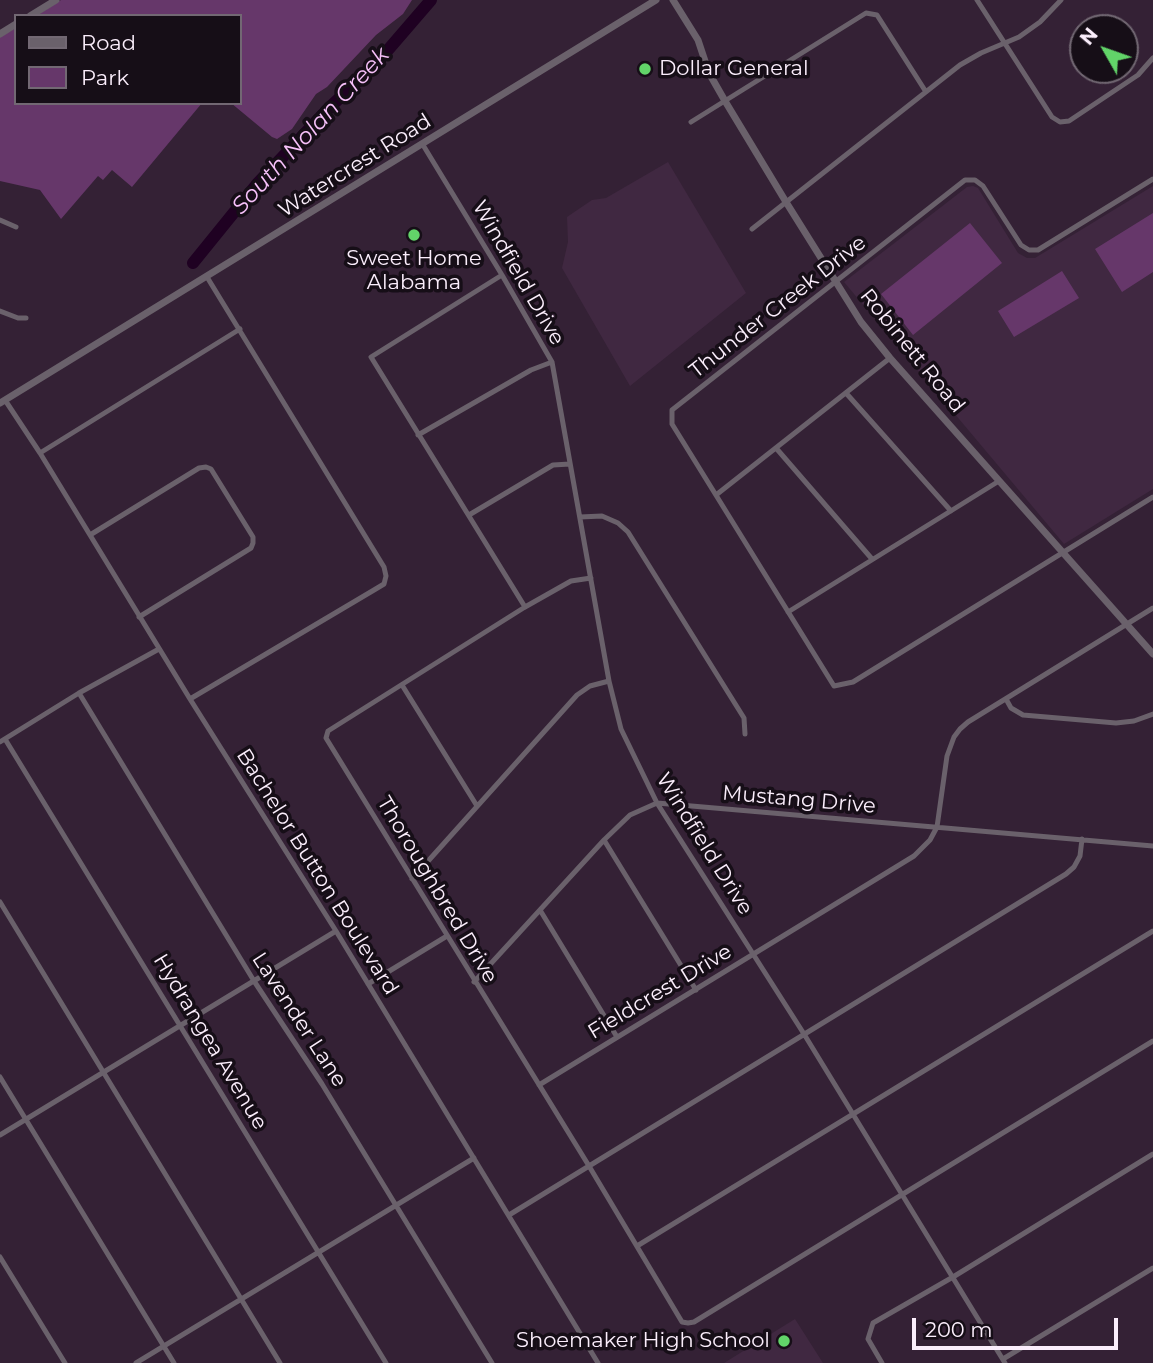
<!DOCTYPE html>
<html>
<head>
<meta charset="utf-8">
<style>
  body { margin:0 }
  #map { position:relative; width:1153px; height:1363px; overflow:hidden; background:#342135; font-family:Montserrat,sans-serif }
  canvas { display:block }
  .legend { position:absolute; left:14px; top:14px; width:228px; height:91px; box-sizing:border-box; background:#160e17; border:2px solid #726873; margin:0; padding:9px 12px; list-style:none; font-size:21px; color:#fbeefc }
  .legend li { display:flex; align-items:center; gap:14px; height:35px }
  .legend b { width:35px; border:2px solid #726873 }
  .north { position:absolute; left:1069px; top:14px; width:70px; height:70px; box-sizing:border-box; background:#160e17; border:2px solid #726873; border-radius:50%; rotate:310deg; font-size:19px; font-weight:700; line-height:28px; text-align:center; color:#fbeefc }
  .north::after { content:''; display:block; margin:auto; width:24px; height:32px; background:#62d469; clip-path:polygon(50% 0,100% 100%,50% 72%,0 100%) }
  .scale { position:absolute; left:912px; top:1318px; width:206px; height:32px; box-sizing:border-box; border:4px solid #fbeefc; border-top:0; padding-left:9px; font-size:21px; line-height:24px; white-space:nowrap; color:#fbeefc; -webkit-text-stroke:5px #160e17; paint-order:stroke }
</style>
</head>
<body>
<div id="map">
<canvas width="1153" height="1363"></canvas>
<ul class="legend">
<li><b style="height:9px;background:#6a616b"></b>Road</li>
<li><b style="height:19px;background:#66376a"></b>Park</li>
</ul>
<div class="north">N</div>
<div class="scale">200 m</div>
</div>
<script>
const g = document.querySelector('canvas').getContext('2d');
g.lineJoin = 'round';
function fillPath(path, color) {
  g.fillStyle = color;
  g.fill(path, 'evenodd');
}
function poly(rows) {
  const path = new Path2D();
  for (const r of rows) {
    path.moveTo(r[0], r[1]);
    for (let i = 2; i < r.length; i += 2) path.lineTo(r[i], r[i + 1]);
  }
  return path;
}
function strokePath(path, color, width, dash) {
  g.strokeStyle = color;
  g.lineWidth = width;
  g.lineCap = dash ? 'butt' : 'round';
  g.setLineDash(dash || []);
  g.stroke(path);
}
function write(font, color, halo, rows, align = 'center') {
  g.font = font + ' Montserrat,sans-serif';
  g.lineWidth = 7;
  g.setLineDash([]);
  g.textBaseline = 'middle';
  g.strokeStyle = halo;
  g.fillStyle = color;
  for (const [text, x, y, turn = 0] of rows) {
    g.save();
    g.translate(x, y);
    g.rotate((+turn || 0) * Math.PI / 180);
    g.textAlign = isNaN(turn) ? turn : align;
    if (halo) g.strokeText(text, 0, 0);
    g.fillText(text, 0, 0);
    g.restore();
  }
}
fillPath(poly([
  [668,162,746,293,630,386,562,268,568,242,567,217,592,200,606,198],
  [973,186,978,188,1018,253,1027,258,1035,258,1153,186,1153,489,1064,544,844,282,967,187],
  [795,1319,823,1363,724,1363]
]), '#402841');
fillPath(poly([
  [61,0,412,0,403,14,376,35,327,87,316,94,292,129,277,139,272,137,231,103,240,103,240,16,36,16],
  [16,28,16,103,202,103,132,187,112,170,103,180,98,176,61,219,40,190,0,181,0,37],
  [1153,213,1153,272,1122,292,1095,249],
  [970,223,1002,263,913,335,881,294],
  [1062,271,1079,298,1014,337,998,311]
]), '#66376a');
strokePath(poly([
  [193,263,257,184,330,107,375,65,431,0]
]), '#1f0122', 12);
strokePath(poly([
  [977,0,1052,117,1060,122,1069,121,1138,75,1153,58],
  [691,122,866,13,877,15,926,92],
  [423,145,502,275,552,362,609,681,621,729,657,803,804,1034,1005,1363],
  [1153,179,1038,250,1029,250,1021,245,983,186,975,180,965,180,672,410,672,424,834,686,853,682,1153,497],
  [0,220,16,227],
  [752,229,960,65,981,53,1019,37,1040,22,1061,0],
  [502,275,371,357,525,607],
  [0,311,18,318,26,318],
  [846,393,951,511],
  [5,400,40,453,190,699,336,931,598,1363],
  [418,435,531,370,552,362],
  [776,448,872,559],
  [40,453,240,329],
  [716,495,890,358],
  [469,515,553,465,570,464],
  [580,517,602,516,618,523,628,532,744,718,745,734],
  [90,535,199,468,206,467,211,469,253,537,253,543,251,548,139,617],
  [591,578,571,581,525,607,328,731,326,738,589,1166,682,1322,688,1323,694,1322,1153,1041],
  [788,612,999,481],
  [402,685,477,806],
  [79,693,254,981,322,1084,492,1363],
  [190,699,374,590,384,584,386,576,384,567,207,277],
  [1006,699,1011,708,1023,715,1116,723,1134,721,1153,714],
  [5,739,386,1363],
  [0,742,79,693,159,649],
  [604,840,696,990],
  [412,879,577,695,590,686,609,681],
  [0,902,280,1363],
  [540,910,617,1037],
  [474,982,604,840,630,815,657,803,1153,846],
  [368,984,447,936],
  [0,1077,174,1363],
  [539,1085,914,856,930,840,937,827,947,756,954,737,960,729,968,722,1153,608],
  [0,1135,336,931],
  [509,1215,1066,874,1074,867,1080,856,1082,839],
  [637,1246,1153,931],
  [0,1257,65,1363],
  [1003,1359,1153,1268],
  [136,1363,474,1158],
  [882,1363,868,1339,873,1323,953,1277,1153,1154]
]), '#6a616b', 5);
strokePath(poly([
  [673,0,698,40,709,73,725,101,786,202,861,322,890,358,1153,654],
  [30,16,56,0],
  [0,34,16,24],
  [0,403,656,0]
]), '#6a616b', 7);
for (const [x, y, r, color] of [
  [645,69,7,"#62d469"],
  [414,235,7,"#62d469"],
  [784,1341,7,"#62d469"]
]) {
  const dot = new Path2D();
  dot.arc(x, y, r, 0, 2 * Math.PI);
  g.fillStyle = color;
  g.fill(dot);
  strokePath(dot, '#160e17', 2.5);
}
write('21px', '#fbeefc', '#160e17', [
  ["Dollar General",659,69],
  ["Sweet Home",414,259,"center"],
  ["Alabama",414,283,"center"],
  ["Shoemaker High School",770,1341,"right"]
], 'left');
write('21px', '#fbeefc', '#160e17', [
  ["Watercrest Road",355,166,-32],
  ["Windfield Drive",518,273,60],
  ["Thunder Creek Drive",778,307,-38],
  ["Robinett Road",912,351,51],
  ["Mustang Drive",799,800,5],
  ["Windfield Drive",704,844,58],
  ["Bachelor Button Boulevard",317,872,58],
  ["Thoroughbred Drive",437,890,59],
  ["Fieldcrest Drive",660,992,-31],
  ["Lavender Lane",299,1020,57],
  ["Hydrangea Avenue",210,1042,59]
]);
write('italic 23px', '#f7c1fa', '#160e17', [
  ["South Nolan Creek",311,131,-47]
]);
</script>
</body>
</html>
